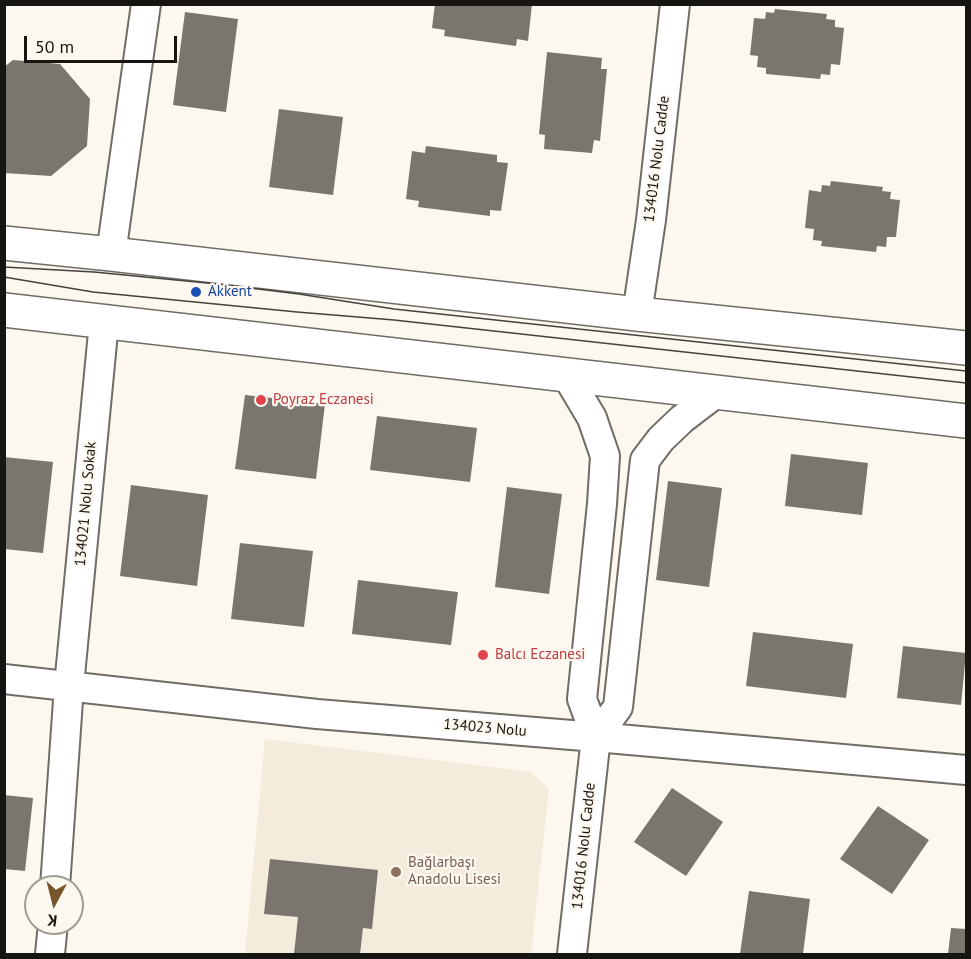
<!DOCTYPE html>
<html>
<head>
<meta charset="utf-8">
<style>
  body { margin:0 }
  #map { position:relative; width:971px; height:959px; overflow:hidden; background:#fcf7ef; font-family:"PT Sans",sans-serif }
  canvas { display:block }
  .frame { position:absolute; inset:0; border:6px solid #171512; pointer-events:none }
  .north { position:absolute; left:24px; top:875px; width:60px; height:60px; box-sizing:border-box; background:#fcf7ef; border:2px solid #a09d97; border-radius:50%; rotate:187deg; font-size:16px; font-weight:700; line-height:24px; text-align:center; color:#171512 }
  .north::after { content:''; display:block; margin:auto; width:21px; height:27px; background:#79552e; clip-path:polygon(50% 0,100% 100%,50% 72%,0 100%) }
  .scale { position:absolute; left:24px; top:36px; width:153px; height:27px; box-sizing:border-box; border:3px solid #171512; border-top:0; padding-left:8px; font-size:18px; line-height:21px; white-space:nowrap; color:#171512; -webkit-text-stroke:4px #fcf7ef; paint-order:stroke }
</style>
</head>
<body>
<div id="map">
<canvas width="971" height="959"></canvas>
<div class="frame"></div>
<div class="north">K</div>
<div class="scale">50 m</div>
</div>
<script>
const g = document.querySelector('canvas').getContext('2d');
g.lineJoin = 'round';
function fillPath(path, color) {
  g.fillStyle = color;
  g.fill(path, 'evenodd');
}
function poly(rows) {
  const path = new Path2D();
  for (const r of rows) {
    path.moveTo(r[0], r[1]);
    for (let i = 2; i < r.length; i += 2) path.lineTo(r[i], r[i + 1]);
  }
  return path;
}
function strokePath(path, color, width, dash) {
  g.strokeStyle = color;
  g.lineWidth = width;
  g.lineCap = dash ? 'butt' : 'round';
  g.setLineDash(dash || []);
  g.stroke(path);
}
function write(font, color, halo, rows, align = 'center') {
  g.font = font + ' "PT Sans",sans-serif';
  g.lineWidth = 4.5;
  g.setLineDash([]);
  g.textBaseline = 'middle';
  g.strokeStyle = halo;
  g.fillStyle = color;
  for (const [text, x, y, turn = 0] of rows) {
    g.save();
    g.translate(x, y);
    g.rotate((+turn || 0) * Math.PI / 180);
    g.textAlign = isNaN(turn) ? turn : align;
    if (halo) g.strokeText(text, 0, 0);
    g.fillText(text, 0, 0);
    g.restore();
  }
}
fillPath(poly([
  [265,739,531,772,549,789,531,954,245,954]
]), '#f4ebdd');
fillPath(poly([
  [435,4,532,4,528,41,517,39,516,46,444,36,445,30,432,28],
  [775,9,827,14,826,19,835,20,835,27,844,28,840,65,831,64,830,75,821,74,820,79,766,74,766,68,757,67,758,56,750,55,754,18,765,19,766,12,774,13],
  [185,12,238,19,226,112,173,105],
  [547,52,602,58,601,69,607,69,600,141,594,140,592,153,544,149,545,135,539,134],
  [13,60,60,64,90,99,87,146,51,176,4,173,4,67],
  [279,109,343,117,333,195,269,187],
  [426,146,497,155,497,162,508,163,501,211,490,210,490,216,418,207,419,201,406,199,412,151,425,153],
  [831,181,883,187,882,191,891,192,890,199,900,200,896,237,887,237,886,247,877,246,876,252,821,246,822,241,813,240,814,229,805,228,809,190,821,192,822,185,830,186],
  [245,395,325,404,316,479,235,469],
  [377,416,477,428,470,482,370,470],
  [791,454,868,463,862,515,785,506],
  [4,457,53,462,43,553,4,549],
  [668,481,722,488,709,587,656,580],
  [131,485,208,495,197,586,120,576],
  [507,487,562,494,549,594,495,587],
  [240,543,313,551,304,627,231,619],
  [358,580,458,592,451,645,352,634],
  [753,632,853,644,846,698,746,686],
  [903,646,966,653,961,705,897,698],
  [672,788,723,822,686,876,634,842],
  [4,795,33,798,25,871,4,869],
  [878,806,929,840,892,894,840,859],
  [270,859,378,870,372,929,363,928,360,954,294,954,298,917,264,914],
  [749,891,810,899,803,954,740,954],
  [951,928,966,929,966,954,948,954]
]), '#7a756e');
const minor = poly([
  [111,254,146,4],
  [637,314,651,220,675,4],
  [567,376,592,418,605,456,602,504,582,699,596,737,572,954],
  [4,679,317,714,596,737,966,770],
  [596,737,618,707,645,460,661,439,682,419,716,393],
  [55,887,69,686,104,322],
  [50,954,53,923]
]);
const major = poly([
  [4,243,111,254,637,314,966,348],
  [4,310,966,421]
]);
strokePath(minor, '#716c65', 32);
strokePath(major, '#716c65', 36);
strokePath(minor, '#fff', 28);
strokePath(major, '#fff', 33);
strokePath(poly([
  [4,267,94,272,217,284,299,294,394,309,966,371],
  [4,277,93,292,297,312,394,320,966,383]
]), '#44423e', 1.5);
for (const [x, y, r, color] of [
  [196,292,6,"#1a4fb4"],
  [261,400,6,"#e0444e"],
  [483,655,6,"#e0444e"],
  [396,872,6,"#8d6e63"]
]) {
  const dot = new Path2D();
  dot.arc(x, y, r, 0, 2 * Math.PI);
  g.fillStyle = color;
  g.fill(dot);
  strokePath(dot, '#fcf7ef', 2);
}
write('15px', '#171512', '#fcf7ef', [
  ["134016 Nolu Cadde",657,159,-83],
  ["134021 Nolu Sokak",86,504,-85],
  ["134023 Nolu",485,728,5],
  ["134016 Nolu Cadde",584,846,-84]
]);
write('15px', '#164399', '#fcf7ef', [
  ["Akkent",208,292]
], 'left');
write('15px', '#be3a42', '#fcf7ef', [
  ["Poyraz Eczanesi",273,400],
  ["Balcı Eczanesi",495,655]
], 'left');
write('15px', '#785e54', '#fcf7ef', [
  ["Bağlarbaşı",408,863],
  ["Anadolu Lisesi",408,880]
], 'left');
</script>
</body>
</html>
